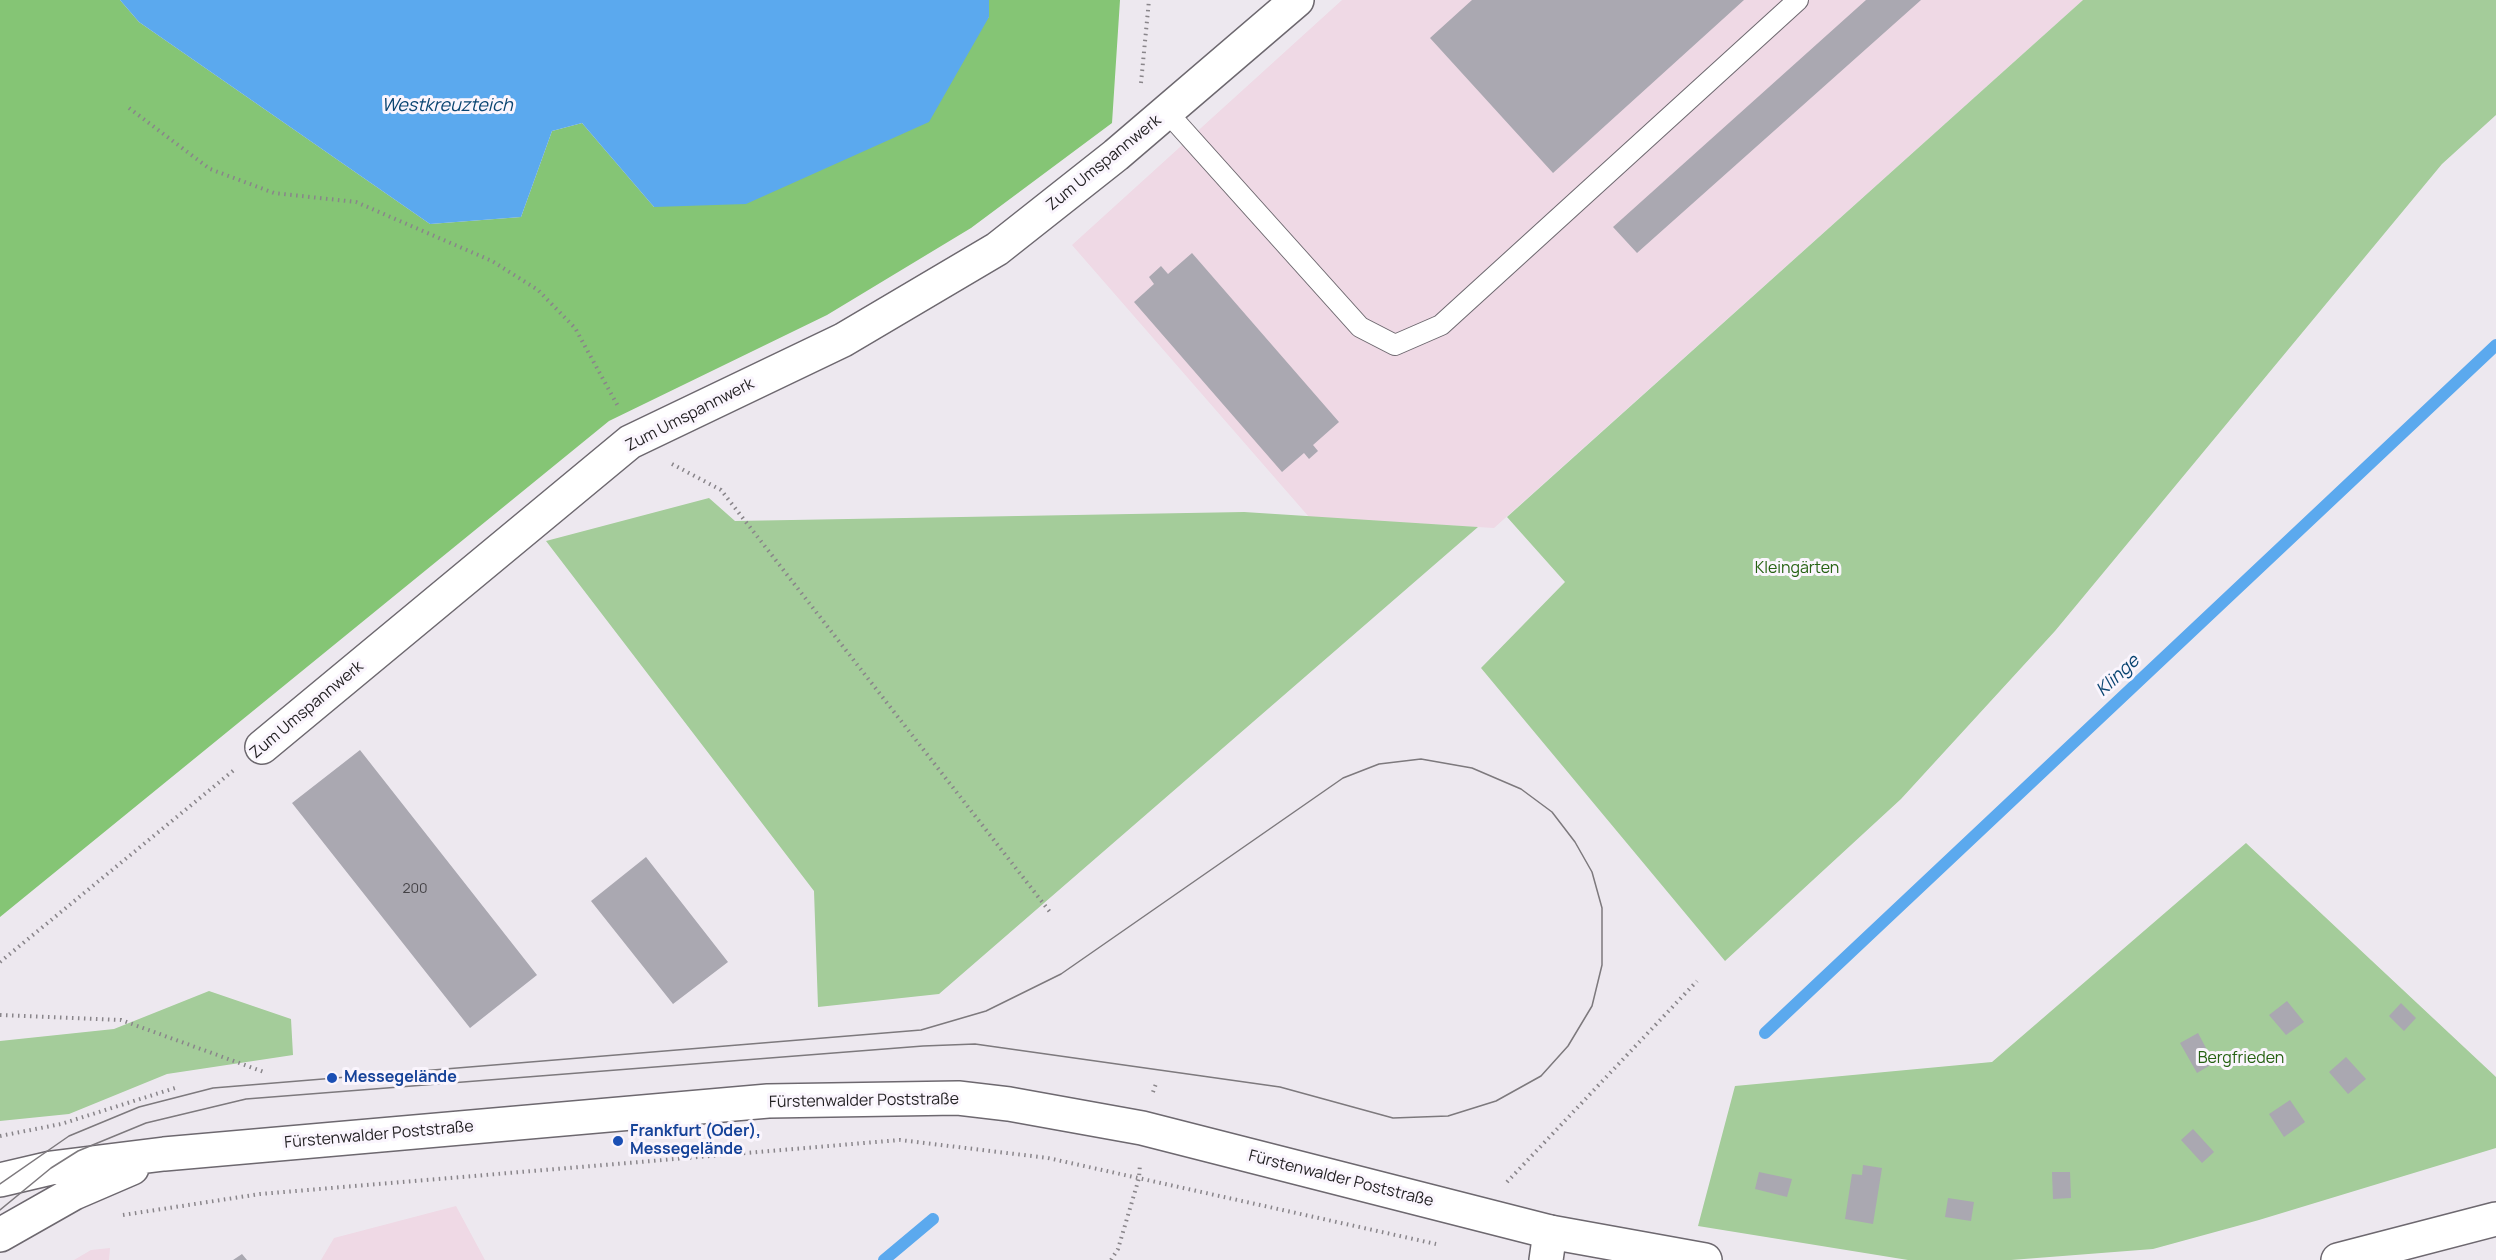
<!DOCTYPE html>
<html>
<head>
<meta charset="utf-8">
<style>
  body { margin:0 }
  canvas { display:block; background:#ede8ef }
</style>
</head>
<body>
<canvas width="2496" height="1260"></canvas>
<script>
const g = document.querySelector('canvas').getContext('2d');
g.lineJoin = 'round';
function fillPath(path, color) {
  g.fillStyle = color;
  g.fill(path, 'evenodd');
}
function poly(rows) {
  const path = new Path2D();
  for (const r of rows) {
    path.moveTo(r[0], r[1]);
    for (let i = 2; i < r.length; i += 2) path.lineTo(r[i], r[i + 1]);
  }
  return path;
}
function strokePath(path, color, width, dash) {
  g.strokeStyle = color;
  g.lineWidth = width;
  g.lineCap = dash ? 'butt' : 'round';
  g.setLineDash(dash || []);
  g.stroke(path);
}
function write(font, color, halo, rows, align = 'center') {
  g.font = font + ' Manrope,sans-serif';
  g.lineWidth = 6;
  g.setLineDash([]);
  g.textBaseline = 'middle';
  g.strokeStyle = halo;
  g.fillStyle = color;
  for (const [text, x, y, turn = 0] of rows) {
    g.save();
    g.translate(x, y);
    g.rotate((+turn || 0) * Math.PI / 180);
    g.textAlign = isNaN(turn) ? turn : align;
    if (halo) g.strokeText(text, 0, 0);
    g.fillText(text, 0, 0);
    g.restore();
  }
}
fillPath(poly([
  [1342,0,2083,0,1494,528,1309,517,1072,245],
  [456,1206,485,1260,321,1260,334,1238],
  [110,1248,109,1260,74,1260,91,1250]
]), '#efd9e5');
fillPath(poly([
  [2083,0,2496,0,2496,115,2442,164,2055,631,1901,799,1725,961,1481,668,1565,582,1507,517],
  [709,498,735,521,1244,512,1478,527,939,994,818,1007,814,891,546,541],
  [2246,843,2496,1077,2496,1148,2259,1220,2153,1249,2011,1260,1908,1260,1698,1226,1735,1086,1992,1062],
  [209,991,291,1019,293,1055,167,1074,69,1114,0,1121,0,1041,114,1029]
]), '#a4cc9a');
fillPath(poly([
  [0,0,120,0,139,22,430,224,521,217,552,131,582,123,654,207,989,17,989,0,1120,0,1112,123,971,228,827,315,609,421,0,917]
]), '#85c575');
fillPath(poly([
  [120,0,989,0,989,17,929,122,746,204,654,207,582,123,552,131,521,217,430,224,139,22]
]), '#5ba9ee');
strokePath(poly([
  [1765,1033,2496,345],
  [884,1260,933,1219]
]), '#5ba9ee', 12);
fillPath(poly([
  [1472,0,1744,0,1553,173,1430,38],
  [1866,0,1921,0,1637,253,1613,227],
  [1192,253,1339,422,1313,445,1318,451,1309,459,1304,453,1282,472,1134,302,1154,284,1149,277,1161,266,1168,274],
  [360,750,537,975,470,1028,292,803],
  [646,857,728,962,673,1004,591,901],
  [2287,1001,2304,1022,2286,1035,2269,1015],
  [2401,1003,2416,1018,2404,1031,2389,1016],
  [2198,1033,2214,1063,2197,1073,2180,1043],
  [2346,1057,2366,1079,2348,1094,2329,1072],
  [2290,1100,2305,1122,2284,1137,2269,1114],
  [2193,1129,2214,1152,2202,1163,2181,1140],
  [1863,1165,1882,1168,1873,1224,1845,1219,1852,1174,1862,1175],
  [1759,1172,1792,1179,1787,1197,1755,1189],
  [2052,1172,2070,1172,2071,1198,2053,1199],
  [1948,1198,1974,1202,1971,1221,1945,1217],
  [242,1254,247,1260,233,1260]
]), '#aaa8b1');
const lane = poly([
  [1167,112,1360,327,1395,345,1441,325,1798,0]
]);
const street = poly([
  [262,747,630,442,843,340,997,249,1116,155,1297,0],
  [1546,1260,1550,1232]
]);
const secondary = poly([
  [0,1180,51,1168,164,1154,768,1101,958,1098,1009,1104,1142,1128,1550,1232,1705,1260],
  [0,1235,74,1193,132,1168],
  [2338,1260,2496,1219]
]);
strokePath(lane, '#6d686f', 22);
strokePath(street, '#6d686f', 36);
strokePath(secondary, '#6d686f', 36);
strokePath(poly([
  [1141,83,1149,0],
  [129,108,210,169,274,193,356,202,492,261,538,290,575,328,619,408],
  [672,464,721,490,1050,912],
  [0,962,234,770],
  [0,1015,121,1020,264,1072],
  [1153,1092,1157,1081],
  [0,1136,61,1124,175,1088],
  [1507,1182,1697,981],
  [123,1215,260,1194,900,1140,1048,1158,1436,1244],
  [1111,1260,1118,1249,1139,1178,1140,1164]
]), '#89858a', 4, [1.5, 4.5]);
strokePath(lane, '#fff', 20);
strokePath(street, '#fff', 33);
strokePath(secondary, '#fff', 33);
strokePath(poly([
  [0,1184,69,1136,139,1107,213,1088,921,1030,986,1011,1061,974,1343,778,1379,764,1421,759,1472,768,1521,789,1552,812,1575,842,1592,872,1602,908,1602,965,1592,1006,1568,1046,1541,1076,1496,1101,1448,1116,1393,1118,1280,1087,975,1044,923,1046,246,1099,146,1123,78,1151,51,1168,0,1210]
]), '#7d797d', 1.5);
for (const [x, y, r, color] of [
  [332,1078,6,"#1a4fb4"],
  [618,1141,6,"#1a4fb4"]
]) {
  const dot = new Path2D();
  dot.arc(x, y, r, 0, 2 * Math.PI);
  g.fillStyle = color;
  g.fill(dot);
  strokePath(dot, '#faf5fd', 2);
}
write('14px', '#434145', null, [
  ["200",415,889]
]);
write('16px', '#211f21', '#faf5fd', [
  ["Zum Umspannwerk",1104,163,-39],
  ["Zum Umspannwerk",690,415,-27],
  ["Zum Umspannwerk",307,710,-40],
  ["Fürstenwalder Poststraße",864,1101,-1],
  ["Fürstenwalder Poststraße",379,1135,-5],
  ["Fürstenwalder Poststraße",1341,1179,14]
]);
write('16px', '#266213', '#faf5fd', [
  ["Kleingärten",1797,569],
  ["Bergfrieden",2241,1059]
]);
write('bold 16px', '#164399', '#faf5fd', [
  ["Messegelände",344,1078],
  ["Frankfurt (Oder),",630,1132],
  ["Messegelände",630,1150]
], 'left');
write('italic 18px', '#094471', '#faf5fd', [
  ["Westkreuzteich",447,106],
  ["Klinge",2118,676,-43]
]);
</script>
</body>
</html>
